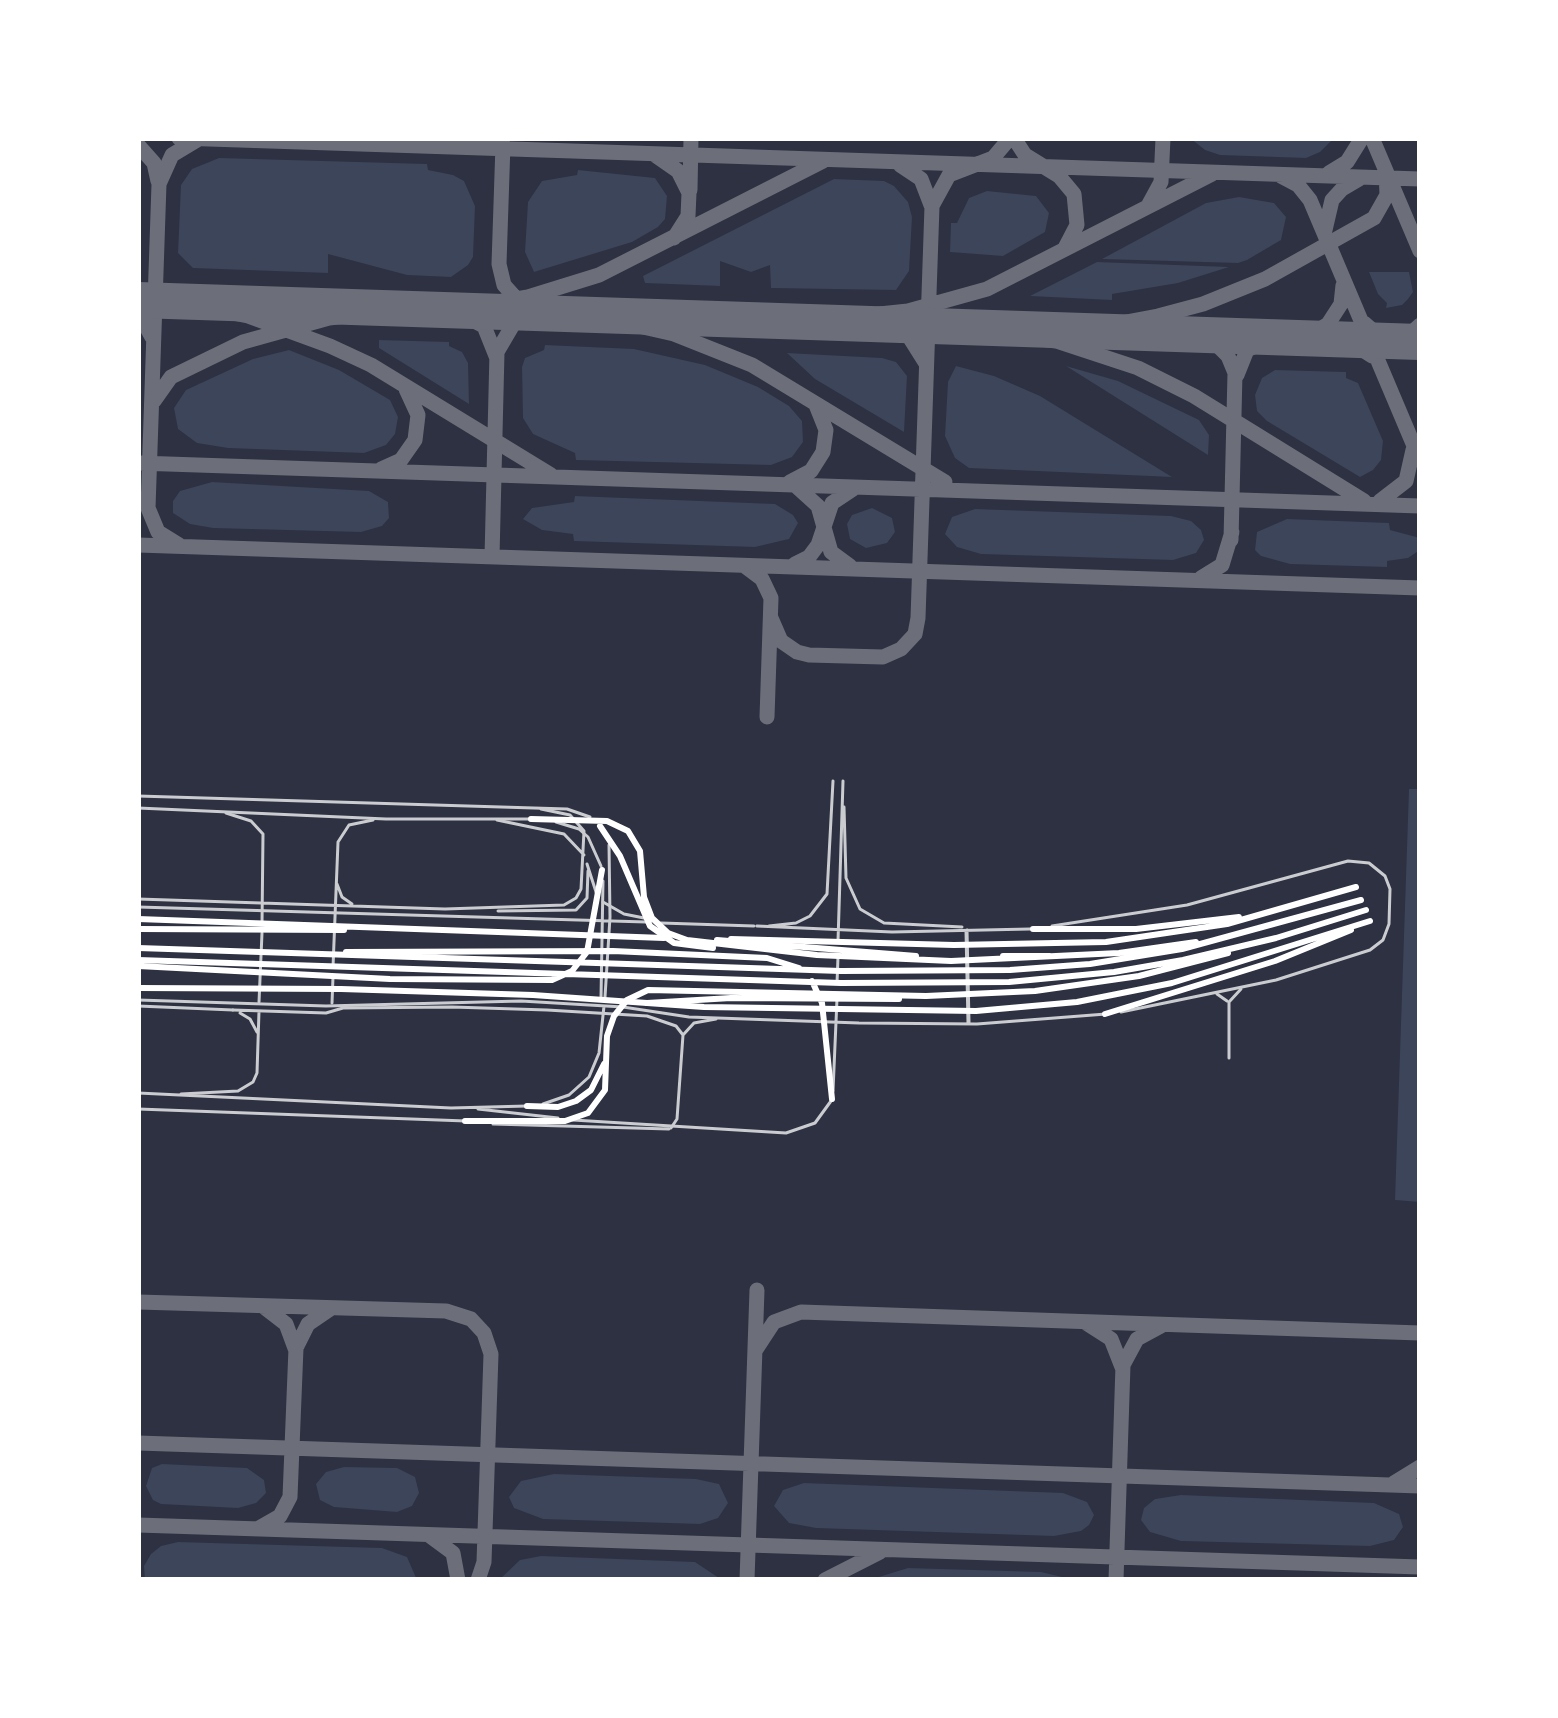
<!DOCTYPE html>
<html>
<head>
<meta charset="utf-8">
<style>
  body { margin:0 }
  #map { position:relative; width:1558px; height:1718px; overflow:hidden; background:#2d3142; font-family:Commissioner,sans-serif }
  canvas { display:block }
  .frame { position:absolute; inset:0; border:141px solid #fff; pointer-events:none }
</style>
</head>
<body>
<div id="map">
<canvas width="1558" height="1718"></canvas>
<div class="frame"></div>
</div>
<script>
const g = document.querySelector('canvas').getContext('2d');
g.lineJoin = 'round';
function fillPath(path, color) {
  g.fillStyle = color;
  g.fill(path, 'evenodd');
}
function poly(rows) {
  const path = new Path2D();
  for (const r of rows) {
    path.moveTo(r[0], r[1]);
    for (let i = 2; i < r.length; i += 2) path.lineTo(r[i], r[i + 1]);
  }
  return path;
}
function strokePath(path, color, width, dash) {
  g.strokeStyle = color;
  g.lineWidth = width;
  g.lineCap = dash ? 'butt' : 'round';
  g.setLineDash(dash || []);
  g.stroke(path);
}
fillPath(poly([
  [1190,138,1334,138,1320,152,1306,158,1220,155,1205,150],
  [219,158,427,164,428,170,453,175,464,181,475,206,473,257,468,265,451,277,407,275,328,254,328,273,193,268,178,253,181,185,192,169],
  [578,170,655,178,667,196,665,219,658,227,632,242,534,272,525,252,528,202,542,181,577,175],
  [834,179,884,181,894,186,908,202,912,217,909,271,896,290,771,288,770,265,751,272,720,261,720,286,645,283,643,276],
  [987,191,1036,196,1049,213,1045,232,1003,256,950,252,951,223,957,223,969,198],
  [1239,197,1274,203,1286,217,1281,240,1247,260,1238,263,1102,259,1206,203],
  [1097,262,1229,267,1178,283,1112,294,1112,300,1030,296],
  [1369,272,1409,272,1413,292,1408,299,1402,305,1386,308,1387,303,1378,294],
  [379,340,449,342,449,346,462,352,468,363,469,404,379,348],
  [545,345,634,349,705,365,758,387,789,406,802,421,803,442,792,457,771,465,576,460,575,453,533,434,523,418,522,367,525,358,544,350],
  [289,350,339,370,390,400,398,417,395,434,386,445,364,453,228,448,197,443,178,429,174,408,186,390,253,359],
  [787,353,882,358,896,362,907,376,904,432,815,379],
  [956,366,994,376,1040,396,1172,477,969,468,955,458,945,436,948,382],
  [1066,366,1118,381,1199,420,1209,435,1208,455],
  [1275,370,1346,372,1346,378,1358,383,1383,441,1381,460,1373,470,1360,477,1267,421,1257,411,1255,395,1262,378],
  [212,482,369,491,388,502,389,518,382,526,361,532,213,528,190,524,173,513,173,501,180,491],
  [575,496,775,504,793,515,798,523,789,539,755,547,574,541,573,534,542,530,523,519,532,508,574,502],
  [872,508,892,518,895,532,887,543,866,548,850,539,847,524,852,515],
  [975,509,1171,516,1191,521,1201,530,1204,540,1196,553,1173,560,981,554,957,547,945,534,952,517],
  [1287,519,1389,523,1390,530,1420,538,1420,550,1408,558,1387,561,1387,567,1290,564,1261,556,1255,550,1257,532],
  [1409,789,1420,789,1420,1202,1395,1200],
  [162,1464,247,1468,264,1480,266,1493,256,1503,238,1508,161,1504,153,1500,146,1486,152,1468],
  [344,1467,397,1468,415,1477,419,1493,412,1506,397,1512,334,1507,320,1500,316,1484,326,1472],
  [554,1474,696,1479,719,1484,728,1503,718,1518,700,1524,543,1519,514,1508,509,1497,521,1481],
  [804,1483,1063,1493,1087,1502,1094,1515,1089,1525,1081,1531,1054,1536,816,1528,789,1523,774,1506,783,1490],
  [1181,1495,1374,1503,1399,1514,1403,1527,1394,1540,1370,1546,1181,1541,1150,1532,1141,1520,1144,1508,1155,1499],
  [178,1542,382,1548,407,1557,417,1580,145,1580,144,1566,151,1554,161,1546],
  [541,1556,695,1562,722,1580,499,1580,520,1560],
  [908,1568,1041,1572,1075,1580,869,1580]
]), '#3c4559');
strokePath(poly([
  [179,138,1420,179],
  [1014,138,1025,155,1059,176,1074,194,1077,225,1065,248],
  [1372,138,1420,251],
  [503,144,499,264,504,285,521,304],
  [138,145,154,163,158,181],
  [655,155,678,171,689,193,688,216,674,238],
  [900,165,921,179,931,205],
  [1329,173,1347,162,1362,138],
  [1281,176,1298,185,1310,200,1420,460],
  [690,190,691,138],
  [1149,204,1161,182,1163,138],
  [1325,230,1332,200,1342,189,1359,179],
  [171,301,248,316,330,346,371,365,551,475],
  [450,310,528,297,599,275,823,161],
  [455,311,484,326,496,356],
  [138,312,152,337],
  [590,315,674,334,752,365,945,482],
  [803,322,908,311,987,289,1212,174],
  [1364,323,1378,335,1397,342],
  [886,325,908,335,925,362],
  [947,327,1056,341,1138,368,1194,396,1364,501],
  [1043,330,1110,325,1158,316,1203,304,1265,279,1374,218,1387,195,1386,172],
  [1186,335,1216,344,1228,356,1235,373,1231,540],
  [1286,338,1309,336,1328,324,1341,304,1343,285],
  [1347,340,1372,356],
  [1385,341,1409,335,1420,325],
  [1237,375,1247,350,1273,338],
  [154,401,171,377,243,342,329,318,408,309],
  [138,463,1420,506],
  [381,469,401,460,415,440,418,415,406,389],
  [790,482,811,471,823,452,826,430,816,405],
  [797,487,818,506,831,552,850,566],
  [1380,501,1406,481,1413,450],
  [138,545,1420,588],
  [179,545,158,532,148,508,159,184,172,155,197,140],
  [492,557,497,352,514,323,524,317,552,314],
  [795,564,809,557,818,545,832,503,853,489],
  [746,567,762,579,771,598,767,717],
  [1201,578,1222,565,1232,532],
  [771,618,781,641,797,652,809,655,883,657,901,649,915,634,918,618,932,206,949,175,993,158,1010,138],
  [138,1302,446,1311,471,1319,484,1333,491,1354,484,1562,478,1580],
  [264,1307,286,1324,296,1351],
  [1086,1323,1111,1339,1122,1367],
  [296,1348,308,1324,330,1309],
  [755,1351,774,1322,801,1312,1420,1333],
  [138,1443,1420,1486],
  [1394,1483,1420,1467],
  [138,1525,1420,1567],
  [259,1528,280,1516,290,1497,296,1348],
  [430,1536,453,1553,458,1580],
  [747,1580,757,1290],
  [825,1580,880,1552],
  [1116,1580,1123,1365,1137,1339,1161,1326]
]), '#6c6f7a', 15);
strokePath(poly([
  [138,300,1420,342]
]), '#6c6f7a', 36);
strokePath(poly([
  [226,813,251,821,263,834,262,924],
  [497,820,564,834,584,855],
  [587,864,597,895],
  [337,884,342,897,352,904],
  [138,899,445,909,564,905,576,898,581,889,584,831,570,815,541,809],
  [603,902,624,914,644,918],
  [498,911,576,910,587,898,588,871],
  [333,967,338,842,349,825,373,820],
  [1217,994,1227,1001],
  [259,1002,262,933],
  [332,1003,333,977],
  [233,1010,326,1013,343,1008,452,1007,547,1010,647,1016,676,1026,683,1035],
  [240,1013,250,1019,257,1032],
  [1229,1058,1229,1002,1241,989],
  [181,1094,238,1091,253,1082,257,1073,259,1011],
  [671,1128,677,1119,683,1035,694,1023,716,1019]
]), '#caccd0', 3);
strokePath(poly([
  [138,796,567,809,590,817],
  [844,807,846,878,860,909,884,923,962,927],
  [138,808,386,819,529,819],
  [556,822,579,829,588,837,601,866],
  [138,907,646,922],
  [661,923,754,926],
  [757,926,892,932,1030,929],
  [769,926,796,923,810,916,827,894,833,781],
  [1052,926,1187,905,1348,861,1369,863,1385,876,1390,889,1389,924,1383,940,1370,950,1276,980,1121,1012],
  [967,930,969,1022],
  [966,931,968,1023],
  [838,941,843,781],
  [837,983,838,957],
  [605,997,610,917,609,845],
  [601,998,603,881],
  [138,1000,326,1006,521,1001,623,1007,689,1017,859,1023,977,1024,1106,1014],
  [138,1006,233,1010],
  [833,1091,837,999],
  [138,1093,451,1108,527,1106],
  [543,1104,569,1095,589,1077,599,1053,604,1006],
  [138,1109,466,1121],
  [478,1109,558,1118],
  [573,1120,786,1133,815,1123,831,1101],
  [493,1124,669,1129]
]), '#caccd0', 3);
strokePath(poly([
  [138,919,664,938],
  [138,929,344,930],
  [1033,929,1136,929,1239,917],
  [731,939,954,945,1106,942,1227,924,1356,887],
  [138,988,341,989,533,995,704,1007,976,1011,1077,1002,1172,983,1370,921],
  [1105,1014,1275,961,1351,930]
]), '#fff', 6);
strokePath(poly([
  [531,819,607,821,628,831,640,851,644,897,652,918,668,933,687,940,817,955,951,961,1119,953,1196,942],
  [600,826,620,856,650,926,674,943,713,948],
  [717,940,916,956],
  [138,948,841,971,1010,970,1090,964,1182,949,1361,900],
  [346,952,613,951,767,958,799,968],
  [1003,956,1049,956],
  [138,960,841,983,1009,982,1114,972,1183,960,1276,938,1366,910],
  [138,966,390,979,552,980,572,971,587,952,602,870],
  [812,981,822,1003,832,1099],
  [647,1003,731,998,899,999],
  [527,1106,558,1107,576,1101,591,1090,604,1064],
  [465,1121,565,1121,588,1113,605,1090,607,1036,614,1016,627,1000,648,990,926,996,1035,991,1139,976,1228,953]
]), '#fff', 6);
</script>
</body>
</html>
